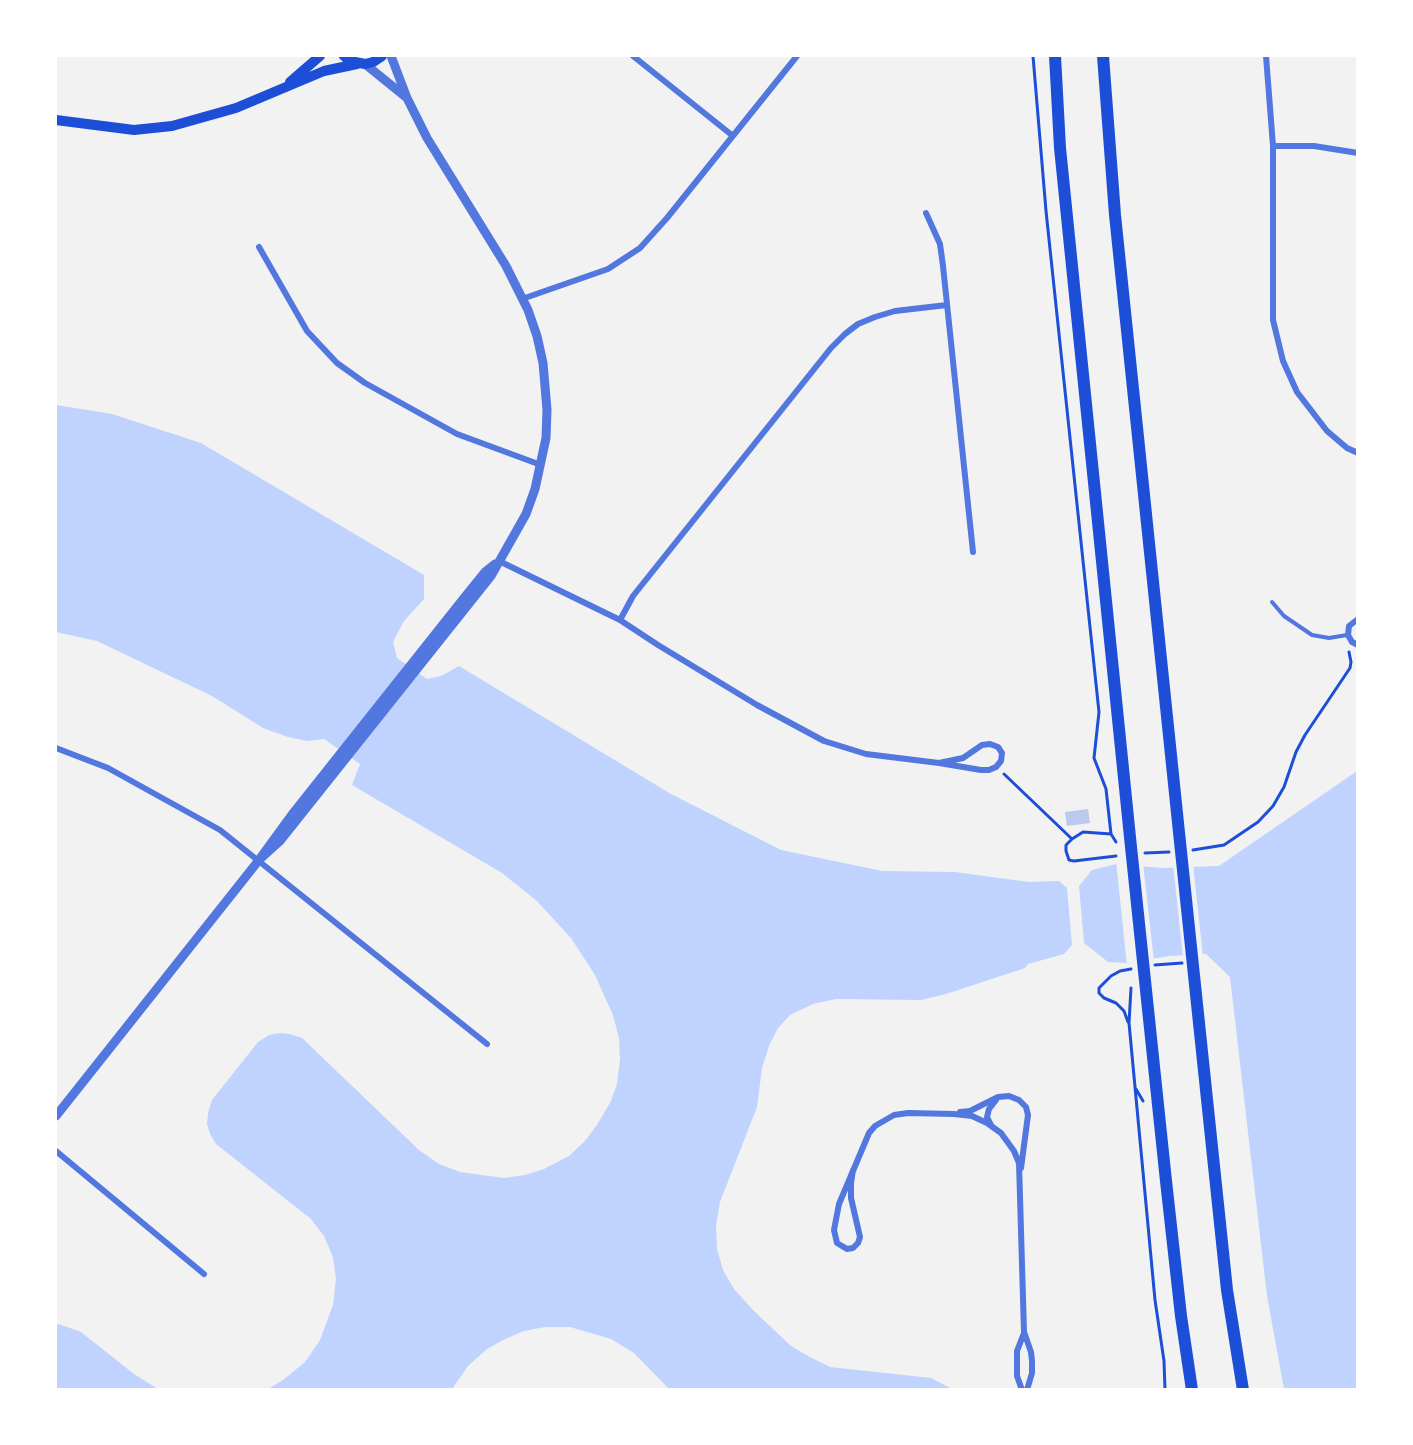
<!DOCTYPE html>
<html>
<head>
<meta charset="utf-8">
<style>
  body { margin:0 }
  #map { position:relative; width:1413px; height:1445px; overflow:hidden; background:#f2f2f2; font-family:"Noto Serif",serif }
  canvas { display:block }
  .frame { position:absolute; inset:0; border:57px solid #fff; pointer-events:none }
</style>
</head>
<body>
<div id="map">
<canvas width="1413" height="1445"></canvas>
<div class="frame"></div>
</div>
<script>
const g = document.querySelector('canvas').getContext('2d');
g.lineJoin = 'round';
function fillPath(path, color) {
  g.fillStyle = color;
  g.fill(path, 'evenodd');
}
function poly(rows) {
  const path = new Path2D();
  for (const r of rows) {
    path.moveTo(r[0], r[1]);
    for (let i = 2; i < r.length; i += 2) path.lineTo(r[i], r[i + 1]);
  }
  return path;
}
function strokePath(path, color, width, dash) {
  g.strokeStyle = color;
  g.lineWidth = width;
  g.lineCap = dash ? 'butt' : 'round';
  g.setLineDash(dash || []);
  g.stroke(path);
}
fillPath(poly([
  [56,405,112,414,201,443,424,575,424,599,404,621,393,642,397,658,427,679,441,676,459,666,671,794,781,850,882,871,955,872,1029,882,1059,881,1067,888,1072,945,1064,954,1028,964,1025,968,946,994,921,1000,836,999,813,1004,790,1015,778,1028,769,1046,762,1068,757,1107,720,1202,716,1226,717,1249,723,1270,734,1289,753,1310,791,1346,810,1357,830,1367,931,1378,952,1389,669,1389,634,1353,611,1339,570,1327,545,1327,524,1331,503,1340,487,1349,468,1366,452,1389,268,1389,283,1380,305,1362,320,1340,333,1305,336,1279,333,1257,324,1236,311,1219,216,1144,210,1134,207,1124,208,1113,212,1100,258,1042,269,1035,280,1033,290,1034,302,1038,419,1150,439,1164,460,1172,504,1178,525,1175,544,1169,569,1156,584,1142,597,1125,611,1101,617,1084,620,1059,619,1038,613,1015,595,975,571,938,537,901,502,873,352,785,360,764,324,739,307,741,288,737,263,728,212,696,97,641,56,632],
  [1357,771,1357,1389,1284,1389,1267,1296,1230,977,1206,954,1169,956,1127,963,1108,962,1084,943,1079,886,1092,870,1117,864,1161,868,1219,866],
  [59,1324,81,1332,134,1374,158,1389,56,1389,56,1325]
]), '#bfd3fe');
fillPath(poly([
  [1116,861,1143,863,1154,961,1127,966],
  [1173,864,1193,864,1203,957,1183,958]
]), '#f2f2f2');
fillPath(poly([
  [1088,809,1090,823,1067,826,1065,812]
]), '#bdc9ec');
strokePath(poly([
  [1033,56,1046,211,1099,712,1094,758,1106,789,1111,834],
  [1004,774,1072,839],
  [1193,850,1224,845,1258,822,1273,806,1284,787,1296,752,1305,735,1350,668,1351,662,1349,652],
  [1145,853,1169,852],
  [1116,856,1074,861,1069,860,1066,851,1066,845,1072,839,1083,832,1111,834,1116,842],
  [1155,965,1182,963],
  [1131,988,1129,1023,1155,1300,1164,1361,1165,1390],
  [1128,1022,1124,1011,1116,1003,1104,998,1099,993,1099,988,1111,976,1120,971,1131,969],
  [1136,1089,1143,1101]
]), '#1d4ed8', 3);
strokePath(poly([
  [1272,602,1284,616,1312,635,1329,638,1347,635]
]), '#5277de', 4);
strokePath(poly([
  [633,56,733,136],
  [1266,56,1273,146,1273,320,1283,361,1297,392,1327,431,1347,448,1358,453],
  [1273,146,1314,146,1358,153],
  [926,213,940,244,943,266,973,552],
  [259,247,307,331,337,363,365,383,457,434,541,465],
  [522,299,608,269,640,248,667,218,797,56],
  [499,561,620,620,658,645,757,705,824,741,866,754,939,763,981,770,989,770,996,767,1001,761,1002,753,998,747,990,744,982,745,963,758,939,763],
  [1358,619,1349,626,1348,635,1352,642,1358,645],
  [620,620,633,596,831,348,845,334,858,324,875,317,895,311,947,305],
  [56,748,108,768,220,830,487,1044],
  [960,1112,970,1111,998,1097,1009,1096,1019,1100,1026,1107,1028,1115,1021,1168],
  [991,1125,987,1117,989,1109,996,1100],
  [56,1151,204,1274],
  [853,1170,851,1183,851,1198,860,1237,858,1243,853,1248,847,1249,837,1243,834,1230,839,1204,869,1133,875,1126,894,1115,908,1113,954,1114,972,1116,987,1123,1001,1133,1014,1151,1019,1163,1024,1332,1031,1352,1032,1361,1032,1373,1027,1390],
  [1022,1390,1017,1376,1017,1351,1024,1333]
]), '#5277de', 6);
strokePath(poly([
  [365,64,407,98],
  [259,860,280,841,491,576,526,514,535,489,546,438,547,410,543,363,537,336,528,310,506,266,427,138,407,98,391,56],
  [56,1116,259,860,294,812,464,598,485,572,495,564]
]), '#5277de', 9);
strokePath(poly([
  [344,56,350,61,365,64,373,62,382,56],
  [290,82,320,56],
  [56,120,134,130,172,126,236,108,324,71,357,64]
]), '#1d4ed8', 10);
strokePath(poly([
  [1055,56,1060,148,1131,847,1166,1181,1181,1316,1192,1390],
  [1103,56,1115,215,1180,842,1227,1290,1243,1390]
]), '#1d4ed8', 12);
</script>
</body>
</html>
